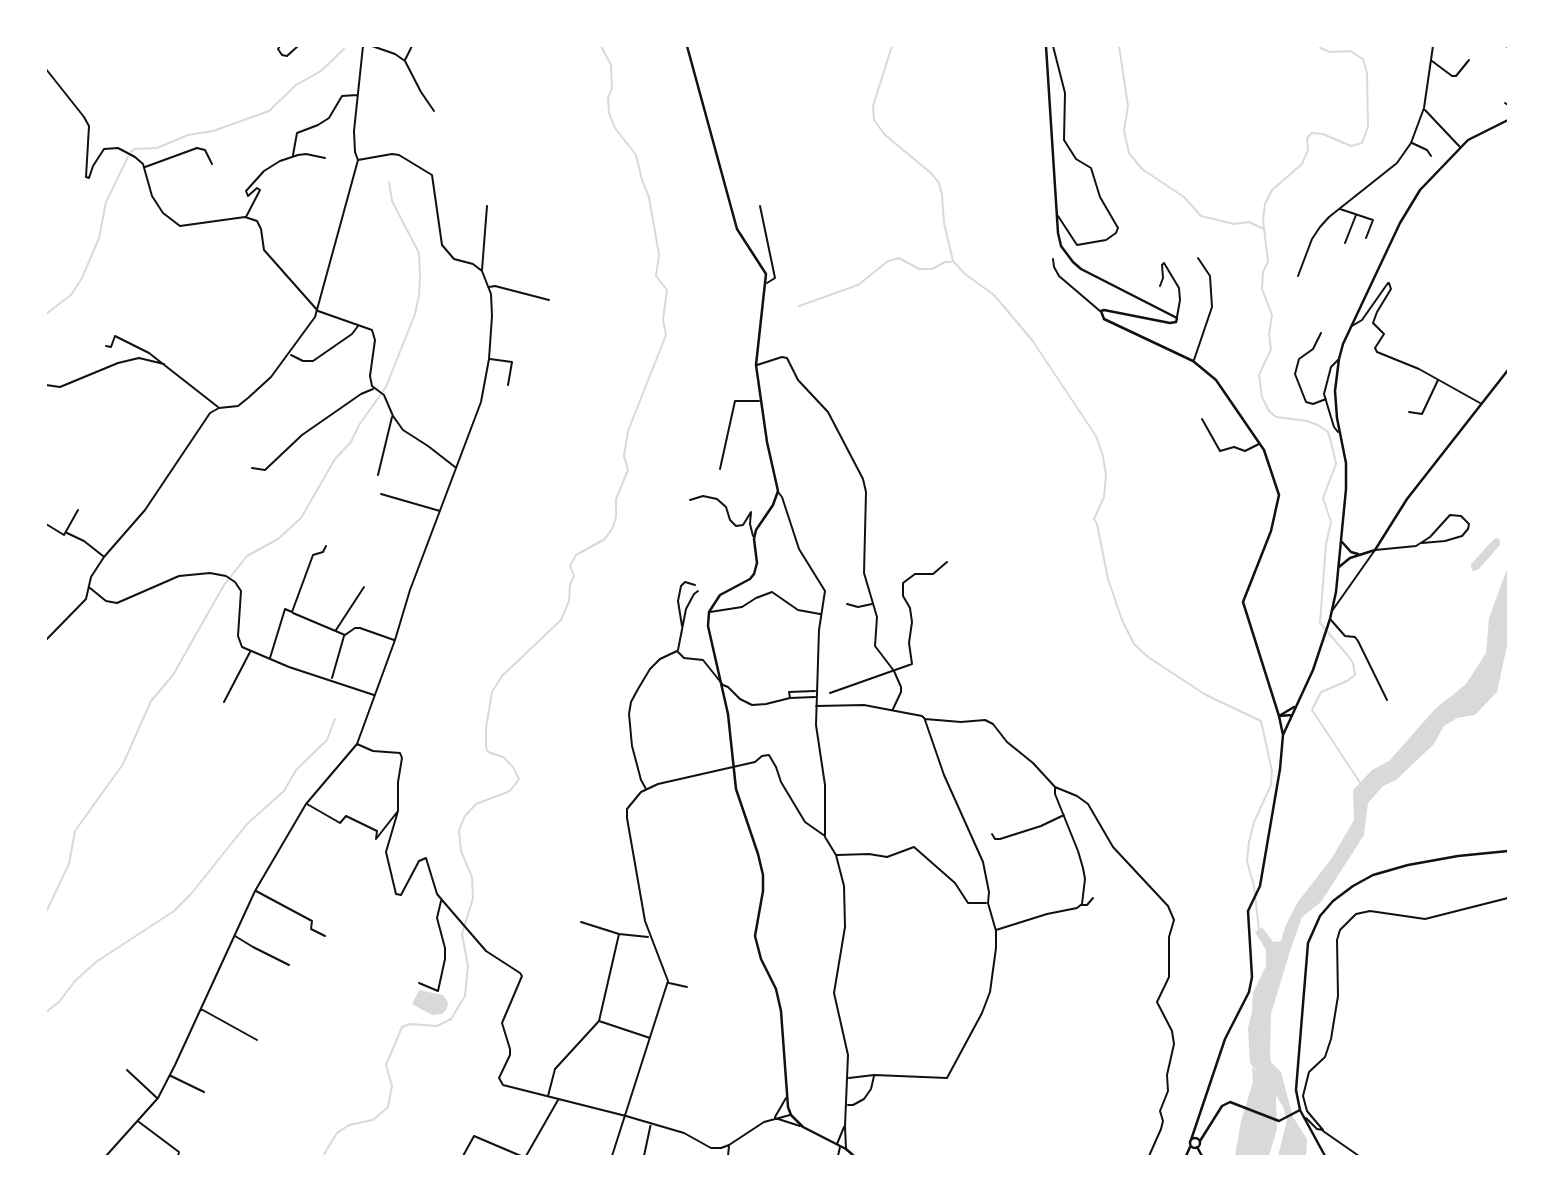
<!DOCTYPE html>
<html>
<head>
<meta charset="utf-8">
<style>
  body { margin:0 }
  #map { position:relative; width:1554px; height:1202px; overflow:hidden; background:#fff; font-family:Signika,sans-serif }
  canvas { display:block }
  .frame { position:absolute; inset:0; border:47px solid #fff; pointer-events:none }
</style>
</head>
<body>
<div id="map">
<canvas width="1554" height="1202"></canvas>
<div class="frame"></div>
</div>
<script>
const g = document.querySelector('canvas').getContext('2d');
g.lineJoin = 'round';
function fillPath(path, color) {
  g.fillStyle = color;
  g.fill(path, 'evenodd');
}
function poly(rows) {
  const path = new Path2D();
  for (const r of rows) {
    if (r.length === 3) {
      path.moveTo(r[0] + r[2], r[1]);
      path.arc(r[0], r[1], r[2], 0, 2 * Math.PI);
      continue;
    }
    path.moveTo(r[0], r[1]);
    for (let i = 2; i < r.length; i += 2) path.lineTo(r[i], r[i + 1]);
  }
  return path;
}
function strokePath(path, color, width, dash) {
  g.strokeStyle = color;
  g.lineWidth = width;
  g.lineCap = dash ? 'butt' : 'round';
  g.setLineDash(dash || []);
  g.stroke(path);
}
fillPath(poly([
  [1497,538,1500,540,1500,545,1478,570,1472,571,1471,564,1494,539],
  [1508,566,1508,641,1497,692,1475,715,1457,718,1444,726,1434,744,1396,780,1383,786,1368,803,1364,835,1321,902,1302,917,1290,951,1271,1014,1270,1055,1271,1062,1281,1072,1293,1117,1307,1139,1306,1156,1278,1156,1287,1120,1283,1107,1276,1095,1277,1129,1269,1156,1235,1156,1241,1121,1253,1082,1252,1067,1260,1075,1250,1063,1248,1028,1252,1011,1253,993,1266,966,1266,950,1255,932,1262,927,1273,942,1281,941,1285,927,1297,903,1332,858,1354,820,1353,790,1372,770,1389,761,1435,709,1466,684,1486,653,1489,618],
  [419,990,443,995,448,1002,447,1009,442,1014,432,1015,412,1004]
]), '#d9d9d9');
strokePath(poly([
  [892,46,873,106,874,120,885,135,931,173,939,183,942,195,944,223,953,261,965,274,994,295,1032,340,1096,436,1103,456,1106,475,1104,497,1094,519,1097,524,1108,579,1122,620,1134,644,1148,657,1206,695,1261,721,1272,771,1271,785,1254,822,1249,842,1247,861,1254,886,1259,930],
  [1119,46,1128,106,1124,131,1129,153,1142,169,1184,197,1201,216,1234,224,1249,222,1264,229],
  [1320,46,1320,48,1330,52,1350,51,1363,59,1367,73,1368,127,1362,143,1351,146,1323,134,1312,133,1307,138,1308,150,1302,164,1272,190,1265,204,1263,220,1268,262,1263,272,1262,289,1272,315,1269,334,1271,349,1259,375,1262,397,1269,411,1276,417,1307,421,1318,425,1328,432,1334,454,1336,464,1323,498,1331,522,1326,544,1320,623,1349,657,1353,663,1355,675,1347,681,1321,692,1312,710,1361,784],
  [131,152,134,149,157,148,188,135,213,131,269,111,296,85,321,71,344,49],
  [799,306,858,285,888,261,899,258,919,269,932,269,945,262,951,262],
  [46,314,71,295,82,278,99,238,106,202,128,157],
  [46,912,69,864,75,831,123,764,151,701,173,675,224,585,247,556,278,539,301,518,335,459,351,442,359,425,386,387,415,314,419,295,420,277,419,253,392,201,389,182],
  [46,1012,59,1002,75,981,96,962,174,911,191,894,247,824,284,791,296,770,327,740,335,719],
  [323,1156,337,1133,349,1125,373,1120,388,1107,392,1086,386,1065,402,1027,410,1024,437,1026,451,1019,465,996,468,966,462,934,473,898,472,877,461,851,459,830,465,816,476,804,510,791,519,779,513,767,503,757,488,752,486,747,486,728,492,692,502,676,561,620,569,601,570,585,574,576,570,566,576,555,605,539,613,527,616,517,616,499,628,470,624,456,628,431,666,335,663,320,667,290,656,276,659,255,649,197,642,180,636,155,615,128,609,113,608,98,612,88,611,65,601,46]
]), '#d9d9d9', 2);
strokePath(poly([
  [280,46,278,49,282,55,287,56,298,46],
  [372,46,395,54,405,61,421,92,434,111],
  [1053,46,1065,93,1064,140,1076,159,1091,168,1100,197,1118,228,1116,233,1106,240,1077,245,1058,216],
  [405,60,412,46],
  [1432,61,1452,76,1456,76,1469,60],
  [46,69,84,117,89,126,86,177,89,178,93,166,104,149,118,148,135,157,143,164,152,196,163,213,180,226,245,217,257,221,261,229,264,250,318,311,372,330,375,340,370,376,372,386,384,395,393,416,403,430,428,446,455,467],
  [1505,103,1508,105],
  [1425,110,1460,147],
  [1412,143,1427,150,1431,156],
  [293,155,297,133,318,125,329,118,342,96,357,95],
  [145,167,197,148,205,150,212,164],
  [760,206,775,278,767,283],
  [1340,209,1373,220,1366,238],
  [246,217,260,190,257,188,248,196,246,191,264,171,280,161,298,155,306,154,325,158],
  [1345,243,1356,215],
  [1053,259,1054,267,1059,276,1100,311],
  [482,270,487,206],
  [1298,276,1312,239,1320,227,1329,217,1397,163,1411,143,1424,108,1433,46],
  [1389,283,1391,289,1377,312,1373,323,1384,334,1375,348,1377,352,1419,369,1480,403],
  [1160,286,1163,278,1162,265,1164,263,1179,288,1180,300,1177,317],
  [489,287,495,286,549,300],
  [1352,326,1362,320,1388,283],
  [1321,333,1313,349,1299,359,1295,374,1306,402,1313,404,1326,399],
  [106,346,111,347,115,336,149,353,218,407],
  [291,355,303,361,313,361,352,334,358,326],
  [490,359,512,362,508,385],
  [1194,360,1212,307,1210,276,1198,258],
  [1338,360,1331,367,1324,394,1334,427,1338,432],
  [757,365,782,357,787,358,798,380,828,412,863,479,866,492,864,573,877,617,875,646,894,671,901,687,901,692,893,709],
  [46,385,60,387,118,363,139,358,164,364],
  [1409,412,1422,414,1438,380],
  [1202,419,1220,451,1234,447,1245,451,1259,444],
  [252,468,265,470,302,435,361,394,373,389],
  [720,469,735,401,759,401],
  [378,475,392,417],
  [778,492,782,497,799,549,825,591,819,630,816,725,825,785,825,837,836,855,844,886,845,927,834,993,848,1055,845,1126,846,1149],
  [381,494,440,511],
  [690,500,703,496,717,499,726,507,730,520,736,526,743,525,751,512,750,524,753,536],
  [46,524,64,535,78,510],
  [67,533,84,541,103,556],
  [90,588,106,601,117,603,179,576,210,573,226,576,235,582,241,591,238,636,242,647,289,667,374,695],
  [847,604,858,607,872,604],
  [1332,611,1375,550,1416,546,1430,537,1450,515,1461,516,1469,524,1468,529,1462,536,1445,541,1422,543],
  [710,612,742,607,756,598,772,592,798,610,820,614],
  [293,613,345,635,355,628,360,628,394,640],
  [1331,620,1345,636,1355,637,1358,641,1387,700],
  [682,626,678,601,681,586,685,582,695,585],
  [336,630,364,587],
  [46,640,86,599,91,577,104,557,145,510,210,413,219,408,238,406,248,398,271,377,315,317,358,160,355,152,354,131,363,46],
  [678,650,686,609,694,594,698,591],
  [270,658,285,609,292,612,313,555,323,552,326,546],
  [332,678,344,636],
  [830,693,912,664,909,643,912,622,910,608,903,596,903,583,915,574,933,574,947,562],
  [815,697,790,698,789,692,815,691],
  [224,702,250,652],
  [816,706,864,705,922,716,925,719,961,722,985,720,993,724,1007,742,1033,763,1055,787,1077,796,1088,804,1113,847,1168,906,1174,920,1169,937,1169,977,1157,1002,1172,1031,1174,1044,1167,1075,1168,1091,1160,1111,1163,1121,1161,1129,1149,1156],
  [357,744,373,751,400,753,402,758,398,782,398,811,386,852,396,894,401,895,419,861,426,858,437,894,442,900,486,951,520,973,522,976,502,1023,510,1049,510,1055,499,1078,503,1085,626,1116,684,1133,711,1148,721,1148,729,1145,764,1122,790,1115],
  [646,789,641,780,632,746,629,714,631,702,638,689,650,669,660,659,677,651,684,658,703,660,723,685,728,687,740,699,752,705,766,704,790,698],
  [307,804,340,823,346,816,377,831,376,839,398,811],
  [992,834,995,839,1000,839,1041,826,1064,815],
  [837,855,869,854,887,857,914,847,955,883,968,903,986,903],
  [256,891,312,921,311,929,325,936],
  [1081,905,1087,905,1093,898],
  [581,922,619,934,648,937],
  [996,930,1047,914,1077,908,1082,904,1085,879,1083,868,1078,851,1055,794,1055,788],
  [235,936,253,947,289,965],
  [419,983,438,991,445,959,445,948,437,918,441,901],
  [669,983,687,987],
  [201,1009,257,1040],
  [599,1021,650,1038],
  [127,1070,157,1098],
  [171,1076,204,1092],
  [849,1078,874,1075,947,1078,982,1013,990,992,996,948,996,931,988,903,989,892,983,862,944,775,925,720],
  [548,1096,555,1069,599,1021,619,934],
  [848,1105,853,1105,864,1099,871,1089,874,1076],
  [775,1117,786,1098],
  [775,1118,800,1126],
  [1306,1118,1317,1129,1323,1130,1307,1111,1303,1096,1309,1072,1325,1057,1331,1039,1338,996,1337,940,1340,930,1356,914,1370,911,1425,919,1508,898],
  [139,1122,179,1152,178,1156],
  [1323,1131,1359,1156],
  [837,1144,844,1127],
  [106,1156,158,1098,175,1065,255,891,306,804,357,744,395,640,410,590,481,402,489,359,492,316,491,294,482,271,473,264,454,259,442,245,432,175,399,155,392,154,358,160],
  [463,1156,474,1136,521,1156],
  [526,1156,558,1100],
  [612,1156,668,981,645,921,627,818,627,809,641,792,658,784,755,762,762,756,769,755,776,767,781,782,805,822,825,836],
  [644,1156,651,1123],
  [728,1156,729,1146],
  [838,1156,840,1147]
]), '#111', 2);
strokePath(poly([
  [1046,46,1058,233,1061,246,1073,262,1081,269,1177,318,1176,322,1170,323,1104,310,1101,311,1104,319,1193,361,1216,380,1264,450,1279,495,1271,531,1243,602,1279,716,1283,735,1280,769,1260,886,1248,911,1252,977,1249,992,1225,1039,1191,1140],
  [1506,46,1508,47],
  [1342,542,1351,552,1358,554],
  [1339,567,1350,558,1375,550,1407,499,1508,370],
  [1279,716,1294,707],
  [1279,716,1292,715],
  [1283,735,1313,670,1330,619,1336,592,1346,489,1346,463,1337,418,1335,391,1339,359,1343,344,1400,223,1420,190,1468,140,1508,120],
  [1195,1143,5],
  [1197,1147,1202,1156],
  [1186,1156,1190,1147]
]), '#111', 2.5);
strokePath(poly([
  [687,46,737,229,766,274,756,365,767,442,778,491,773,505,756,530,754,539,757,563,754,574,750,579,720,595,709,612,708,626,728,714,736,789,758,854,763,875,763,891,755,936,761,959,776,989,781,1011,788,1107,791,1115,803,1127,846,1149,854,1156],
  [1200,1141,1222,1106,1230,1102,1279,1121,1300,1110],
  [1325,1156,1300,1110,1296,1090,1308,943,1320,916,1333,901,1353,886,1373,875,1408,865,1458,856,1508,851]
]), '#111', 2.5);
</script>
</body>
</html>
